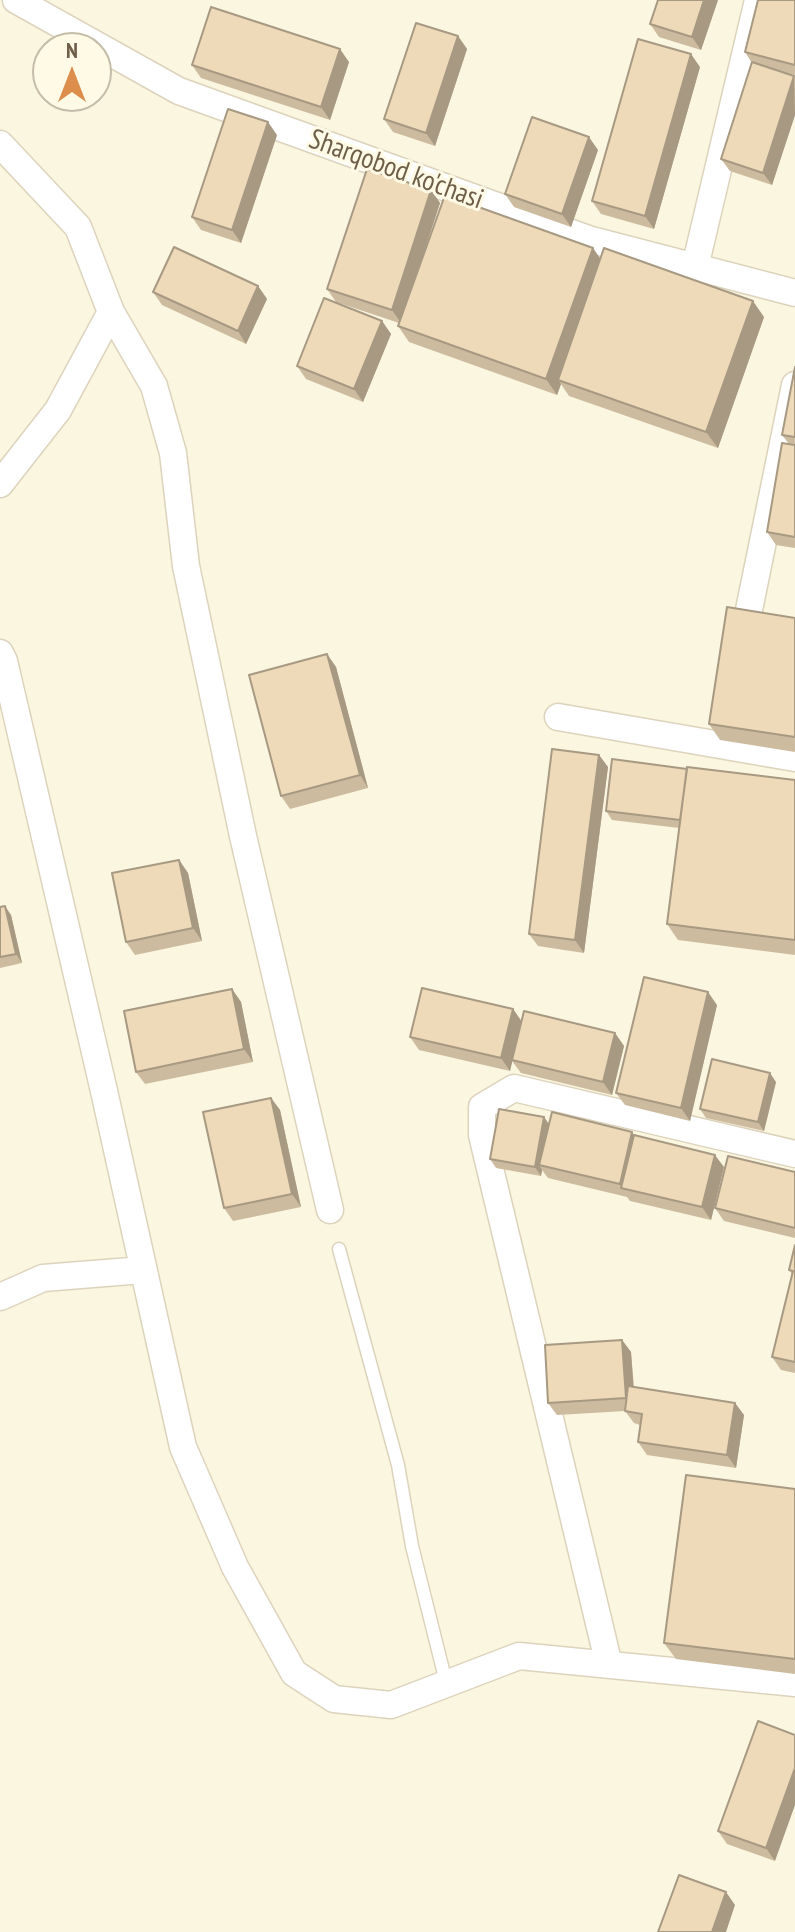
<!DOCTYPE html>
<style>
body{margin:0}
#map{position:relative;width:795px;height:1932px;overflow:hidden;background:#faf6e0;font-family:"PT Sans Narrow",sans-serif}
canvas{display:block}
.north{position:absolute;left:32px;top:32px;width:80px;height:80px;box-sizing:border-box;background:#fefae5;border:2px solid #c5bca7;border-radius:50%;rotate:0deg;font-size:22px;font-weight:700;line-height:32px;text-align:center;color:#6f5f49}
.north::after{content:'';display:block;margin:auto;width:28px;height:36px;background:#dd8d4c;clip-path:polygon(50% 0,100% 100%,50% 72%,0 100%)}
</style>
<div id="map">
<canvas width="795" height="1932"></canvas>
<div class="north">N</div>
</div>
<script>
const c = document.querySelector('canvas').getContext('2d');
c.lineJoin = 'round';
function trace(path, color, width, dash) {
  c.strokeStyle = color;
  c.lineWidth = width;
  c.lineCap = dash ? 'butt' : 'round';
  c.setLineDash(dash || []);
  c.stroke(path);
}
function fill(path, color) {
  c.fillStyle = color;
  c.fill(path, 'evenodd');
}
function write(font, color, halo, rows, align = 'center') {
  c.font = font + ' "PT Sans Narrow",sans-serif';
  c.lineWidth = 6;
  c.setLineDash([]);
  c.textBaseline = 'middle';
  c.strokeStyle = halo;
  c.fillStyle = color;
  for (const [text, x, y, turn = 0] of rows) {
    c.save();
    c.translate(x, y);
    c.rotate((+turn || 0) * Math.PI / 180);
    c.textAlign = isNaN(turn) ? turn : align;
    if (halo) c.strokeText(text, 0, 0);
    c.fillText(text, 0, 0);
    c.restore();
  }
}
const service = new Path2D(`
 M339 1249 398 1465 412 1546 446 1682`);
const minor = new Path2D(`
 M16 0 179 91 588 239 795 293
 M0 144 78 227 111 312 58 410 0 484
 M695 267 758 0
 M111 312 154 386 173 453 186 566 243 836 330 1210
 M742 644 795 385
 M0 653 4 661 104 1091 183 1447 235 1567 294 1673 334 1699 391 1705 519 1656 795 1683
 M558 717 795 758
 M0 1297 43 1278 143 1270
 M609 1665 482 1135V1107L514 1088 795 1154`);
trace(service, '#ddd3bd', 15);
trace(minor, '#ddd3bd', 29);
trace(service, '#fff', 12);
trace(minor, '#fff', 26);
fill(new Path2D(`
 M718 0 701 50 659 37 650 24Z
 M795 0V75L786 73 795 77V115L772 185 730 171 721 159 752 63 745 52Z
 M458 36 467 49 435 146 393 132 384 119Z
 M349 62 330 120 201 78 192 65Z
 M700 67 654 229 601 214 592 201Z
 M277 135 241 243 201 230 192 217Z
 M598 150 571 227 514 207 505 194Z
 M431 190 440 203 418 269 601 259 764 317 718 448 569 396 561 384 557 395 409 342 398 326 399 323 336 302 327 289Z
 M258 286 267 299 246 344 162 305 153 292Z
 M382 321 391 334 363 402 306 379 297 366Z
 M795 367V548L776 545 767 532 789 444 782 435Z
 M795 618V752L720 740 709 724Z
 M327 654 336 667 368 788 290 809 281 796Z
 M599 755 608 767 584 953 538 946 529 934Z
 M687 769 795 780V955L678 940 667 924 679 828 612 820 606 811Z
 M179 860 188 873 202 941 135 955 126 942Z
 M0 907 11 915 22 963 0 968Z
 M232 989 241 1002 253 1062 145 1084 136 1072Z
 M717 1005 690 1121 625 1105 616 1093Z
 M513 1009 522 1022 615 1033 624 1046 612 1095 521 1073 512 1061 510 1071 419 1050 410 1037Z
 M776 1082 764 1131 706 1118 700 1109Z
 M271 1098 280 1110 301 1207 233 1221 224 1208Z
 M544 1117 549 1124 635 1135 724 1167 711 1220 630 1201 627 1197 548 1178 542 1170 541 1176 496 1168 490 1159Z
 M795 1172V1238L724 1221 715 1208Z
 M795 1245V1373L781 1370 772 1357 792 1274 789 1270Z
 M622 1340 631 1352 634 1387 735 1403 744 1415 736 1468 647 1455 638 1442 640 1425 634 1423 625 1411 557 1415 548 1403Z
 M795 1489V1674L676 1659 664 1643Z
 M758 1721 775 1861 727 1844 718 1831Z`), '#cdbb9f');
fill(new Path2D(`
 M704 0H718L701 50 692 37Z
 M458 36 467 49 435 146 426 133Z
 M340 49 349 62 330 120 321 107Z
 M691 54 700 67 654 229 645 216Z
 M794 76 795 115 772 185 763 173Z
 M268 122 277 135 241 243 232 230Z
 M589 137 598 150 571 227 562 214Z
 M431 190 440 203 401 323 392 310Z
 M593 248 604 264 558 380 561 384 557 395 546 379Z
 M258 286 267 299 246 344 238 331Z
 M753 301 764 317 718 448 706 432Z
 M382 321 391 334 363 402 354 389Z
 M327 654 336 667 368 788 360 775Z
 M599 755 608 767 584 953 575 940Z
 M179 860 188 873 202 941 193 928Z
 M5 906 11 915 22 963 16 954Z
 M232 989 241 1002 253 1062 244 1049Z
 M708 992 717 1005 690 1121 681 1108Z
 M513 1009 522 1022 510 1071 501 1058Z
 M615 1033 624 1046 612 1095 603 1082Z
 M770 1073 776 1082 764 1131 758 1122Z
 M271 1098 280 1110 301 1207 292 1194Z
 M544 1117 550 1126 539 1165 542 1170 541 1176 535 1167Z
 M632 1132 641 1145 623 1188 620 1184Z
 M715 1155 724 1167 711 1220 702 1207Z
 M622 1340 631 1352 635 1410 626 1398Z
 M735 1403 744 1415 736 1468 727 1455Z
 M795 1768V1805L775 1861 766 1848Z
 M726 1892 735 1905 726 1932H712Z`), '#a79982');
const building = new Path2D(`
 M658 0H704L692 37 650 24Z
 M758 0H795V65L745 52Z
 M211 7 340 49 321 107 192 65Z
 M416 23 458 36 426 133 384 119Z
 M638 39 691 54 645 216 592 201Z
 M752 62 794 76 763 173 721 159Z
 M228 109 268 122 232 230 192 217Z
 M532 117 589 137 562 214 505 194Z
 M367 169 431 190 392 310 327 289Z
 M445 195 593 248 546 379 398 326Z
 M174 247 258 286 238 331 153 292Z
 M604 248 753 301 706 432 558 380Z
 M324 298 382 321 354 389 297 366Z
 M795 367V437L782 435Z
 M782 443 795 445V537L767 532Z
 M727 607 795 618V737L709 724Z
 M327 654 360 775 281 796 249 675Z
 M552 749 599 755 575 940 529 934Z
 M612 759 687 769 680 820 606 811Z
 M687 767 795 780V940L667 924Z
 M179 860 193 928 126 942 112 873Z
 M5 906 16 954 0 957V907Z
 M644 977 708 992 681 1108 616 1093Z
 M422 988 513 1009 501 1058 410 1037Z
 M232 989 244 1049 136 1072 124 1011Z
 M524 1011 615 1033 603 1082 512 1060Z
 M712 1059 770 1073 758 1122 700 1109Z
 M271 1098 292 1194 224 1208 203 1112Z
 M499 1109 544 1117 535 1167 490 1159Z
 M552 1112 632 1132 620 1184 539 1165Z
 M634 1135 715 1155 702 1207 621 1188Z
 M728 1156 795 1172V1228L715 1208Z
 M795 1245V1362L772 1357 793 1271 789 1270Z
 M622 1340 626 1398 548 1403 545 1345Z
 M628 1386 735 1403 727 1455 638 1442 642 1414 625 1411Z
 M686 1475 795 1489V1659L664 1643Z
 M758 1721 795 1735V1768L766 1848 718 1831Z
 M679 1875 726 1892 712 1932H658Z`);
fill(building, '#eedab9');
trace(building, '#a79982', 2);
write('28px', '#6f5f49', '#fefae5', [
 ["Sharqobod ko'chasi",396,170,20]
]);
</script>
